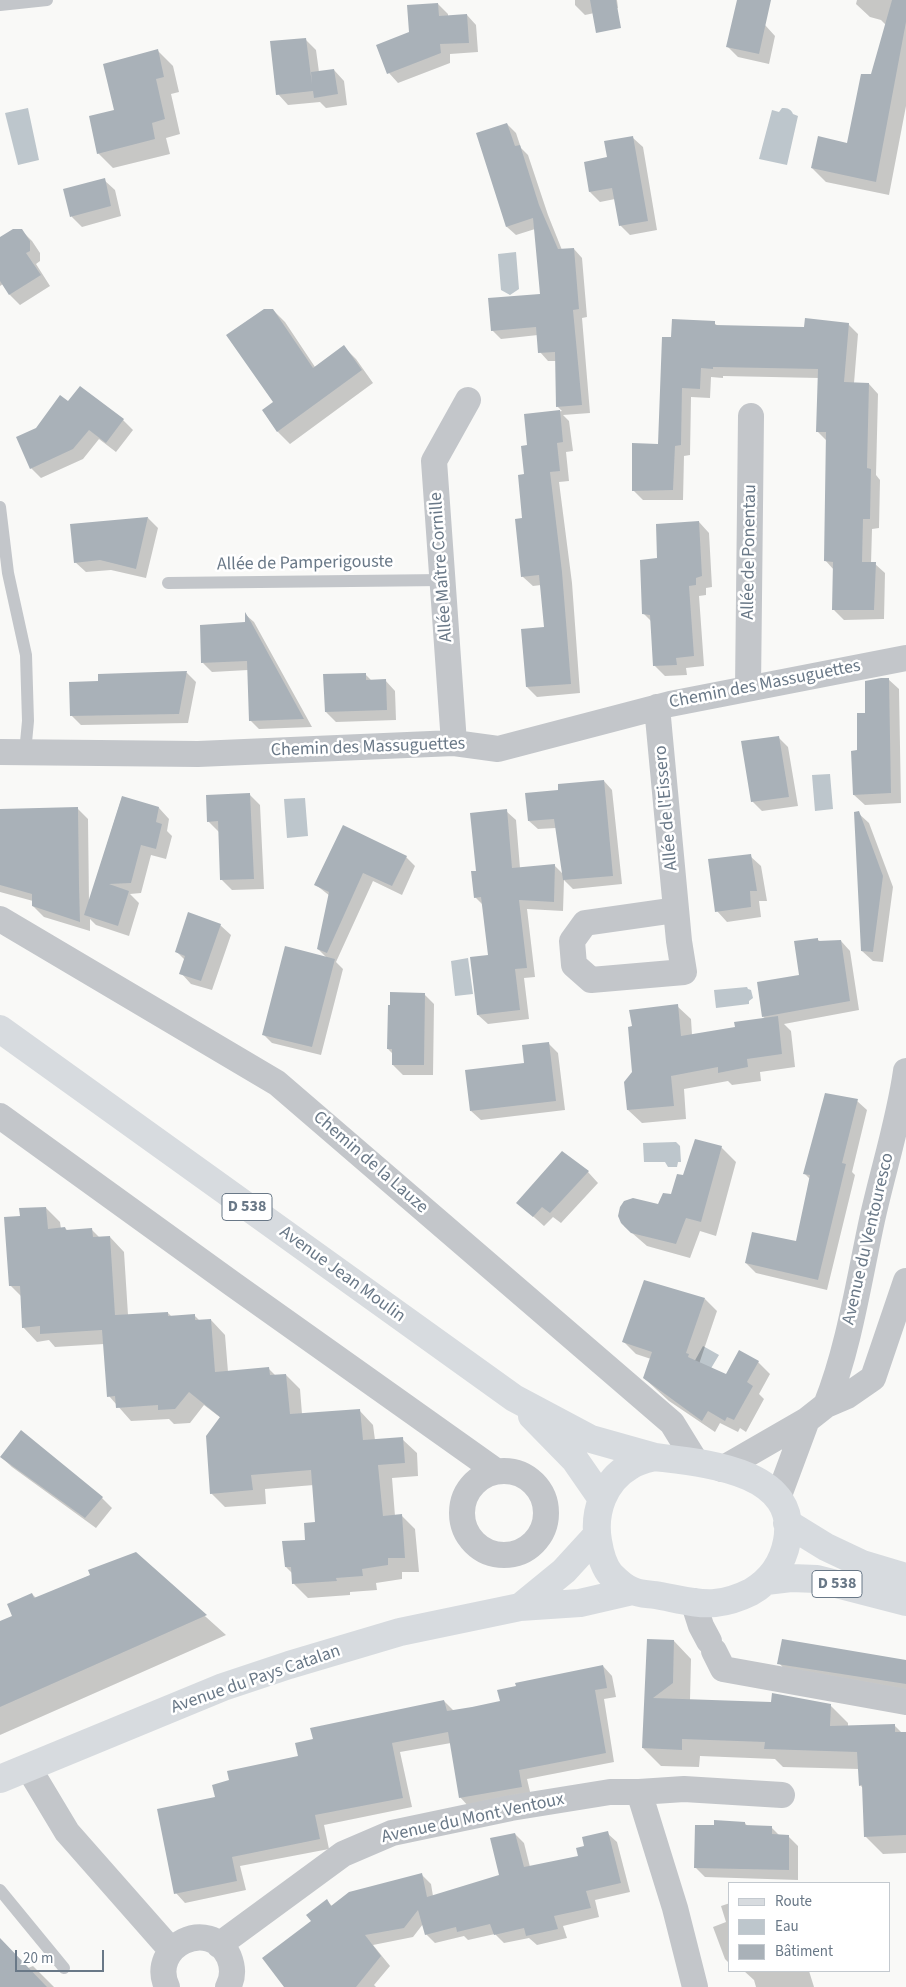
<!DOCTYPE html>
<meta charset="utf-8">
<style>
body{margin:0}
#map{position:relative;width:906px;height:1987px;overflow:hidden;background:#f9f9f7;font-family:"Source Sans 3",sans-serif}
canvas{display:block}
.legend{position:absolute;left:728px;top:1882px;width:162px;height:90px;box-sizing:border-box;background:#fff;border:1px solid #c3c9cf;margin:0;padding:6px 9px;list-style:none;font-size:15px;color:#697887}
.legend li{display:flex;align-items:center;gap:10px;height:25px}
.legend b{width:25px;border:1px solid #c3c9cf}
.scale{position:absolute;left:15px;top:1950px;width:89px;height:22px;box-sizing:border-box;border:2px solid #697887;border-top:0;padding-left:6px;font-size:15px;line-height:18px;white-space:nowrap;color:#697887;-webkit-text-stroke:4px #fff;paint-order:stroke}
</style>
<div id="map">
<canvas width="906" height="1987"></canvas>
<ul class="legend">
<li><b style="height:6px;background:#d7dbdf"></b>Route</li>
<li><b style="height:14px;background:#bdc6cc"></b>Eau</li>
<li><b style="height:14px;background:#a9b1b8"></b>Bâtiment</li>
</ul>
<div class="scale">20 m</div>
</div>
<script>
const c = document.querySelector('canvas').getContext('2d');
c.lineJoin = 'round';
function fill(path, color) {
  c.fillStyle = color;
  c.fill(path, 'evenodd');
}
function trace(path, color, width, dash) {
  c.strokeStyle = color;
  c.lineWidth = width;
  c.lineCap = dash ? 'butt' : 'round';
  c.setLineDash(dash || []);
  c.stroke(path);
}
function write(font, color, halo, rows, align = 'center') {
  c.font = font + ' "Source Sans 3",sans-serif';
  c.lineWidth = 5;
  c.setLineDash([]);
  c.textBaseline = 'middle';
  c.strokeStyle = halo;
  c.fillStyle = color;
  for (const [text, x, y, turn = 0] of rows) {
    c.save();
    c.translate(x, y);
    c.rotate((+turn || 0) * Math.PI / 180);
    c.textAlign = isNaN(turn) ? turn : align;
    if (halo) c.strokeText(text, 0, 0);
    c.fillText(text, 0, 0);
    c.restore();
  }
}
fill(new Path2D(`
 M28 108 39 160 18 165 5 113Z
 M782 108C788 108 791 109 793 114L798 116 787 165 759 159 772 110 779 112Z
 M516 252 519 289 510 295 501 290 498 254Z
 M830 774 833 809 815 811 812 775Z
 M305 798 308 836 287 838 284 799Z
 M468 958 473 994 455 996 451 961Z
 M747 987 748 989 751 990 753 998 749 1001V1004L716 1008 714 990Z
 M676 1142 680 1146 681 1162H678L677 1167H668L665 1162H644L643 1143Z
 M703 1346 719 1355 698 1390 683 1382Z`), '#bdc6cc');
fill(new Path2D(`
 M575 0H617L618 8 585 15 575 5Z
 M857 0H906V106L889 195 826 182 812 168 848 145 872 75 886 25 881 20 870 17 856 4Z
 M438 4 448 14V17L467 15 476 25 478 52 450 54V63L398 83 389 73 411 33Z
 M765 25 775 36 769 64 738 57 728 47Z
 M306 40 316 50 319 72 334 70 344 81 347 105 326 108 320 102 288 105 278 94Z
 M157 50 173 66 179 92 171 94 180 134 166 138 170 154 113 168 98 153 115 111Z
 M507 124 516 133 521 148 528 155 548 215 562 250 574 249 582 258 587 317 582 318 590 413 563 415 569 421 573 451 566 452 569 481 559 482 572 583 580 693 537 697 527 687 546 628 541 585 533 586 523 577V519L528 446 525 416 562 411 557 406V361H548L540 352 538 335 501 339 492 330 541 295 535 229 516 235 507 227Z
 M633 138 643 147 657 230 630 235 620 225 615 199 600 202 590 192 585 163 608 158Z
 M104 180 115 190 121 216 82 227 72 217 64 190Z
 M21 230 32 241 40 253V261L36 264 50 286 20 305 10 295 3 284 0 286V238Z
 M273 310 285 322 315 367 344 347 356 359 373 383 290 444 278 432 263 411 274 403Z
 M714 323 718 326 806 328 848 324 858 334 854 383 869 384 878 394 876 475 880 480 879 528 872 529 871 564H875L885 573 884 619 844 620 834 610V570L825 560 827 441 817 431 819 378 723 376V378L711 377 710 398 691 397 690 455 684 456 683 500H643L633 490 659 445 672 338Z
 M123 420 133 430 116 452 99 439 83 459 41 478 31 468 37 429Z
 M148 518 158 528 146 578 111 570 86 572 75 562Z
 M699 522 709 533 712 587 706 588V595L699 596 704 666 686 668 687 675 665 676 654 665 652 622 644 614 659 559Z
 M246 615 254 622 312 727 259 729 250 720 248 670 212 672 203 663 247 624Z
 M187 673 196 682 188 723 81 725 71 715 99 682V676Z
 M365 674 372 681 385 680 395 691 396 720 336 722 326 712Z
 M888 679 899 689 901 803 865 805 854 795 852 752H858L867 714Z
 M778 737 788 747 798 806 762 811 752 801Z
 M604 781 612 790 622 884 573 889 564 880 563 911 527 909 535 977 524 978 529 1019 488 1024 478 1015 489 956 483 905 475 897 477 872 506 811 516 820 520 868 554 865 563 874 556 828 538 829 529 821 560 791Z
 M250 795 260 805 264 889 232 890 221 879 219 832 208 821Z
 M122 797 159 808 169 819 167 831 172 836 166 859 151 855 141 893 130 894 139 903 129 936 96 925 90 919V931L44 917 33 906V901L0 892V811L78 809 88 819 89 902Z
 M858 813 869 823 893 887 883 962 873 961 862 951Z
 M750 856 761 866 767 901H759L761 917 727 922 717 911Z
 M406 857 415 866 402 895 373 881 336 962 343 969 321 1055 272 1043 263 1034 327 958 318 949 330 896 316 885Z
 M220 925 231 935 212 990 191 984 181 973 185 960 176 951Z
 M817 939 821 942 841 941 850 951 859 1010 784 1024 791 1031 795 1067 760 1072 761 1081 732 1085 728 1081 684 1089 686 1119 642 1123 628 1110 634 1072 677 1006 691 1019 692 1035 736 1028 766 1019 763 1017 800 977Z
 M424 994 434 1004 433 1075H403L393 1065V1054L388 1049Z
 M549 1044 558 1053 565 1110 481 1120 471 1111Z
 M857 1101 867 1110 852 1172 855 1175 827 1290 756 1273 746 1263 797 1243 811 1180 804 1173Z
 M721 1147 736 1162 716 1236 700 1231 690 1258 647 1246 624 1226 659 1206 672 1195 684 1177Z
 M562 1153 588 1172 598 1183 561 1223 553 1217 544 1226 518 1203Z
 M46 1208 60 1222 61 1229 65 1228 68 1231 92 1230 100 1238 110 1237 124 1252 128 1315 168 1313 172 1317 194 1315 200 1321 211 1320 225 1335 228 1372 269 1369 276 1376 286 1375 300 1389 302 1414 359 1410 373 1425 375 1440 402 1439 417 1453 418 1476 392 1478 395 1516 401 1515 415 1529 419 1572H402V1579L376 1583 377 1590 350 1592V1595L308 1598 294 1584 293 1574 286 1567 306 1541 316 1523 314 1485 265 1489 266 1504 225 1507 211 1493 221 1418 204 1405 190 1423 174 1424 169 1419 131 1421 109 1396 104 1344 55 1347 49 1340 37 1342 23 1327 21 1296 10 1285 22 1218Z
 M705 1299 717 1311 699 1364 726 1376 758 1362 770 1374 759 1394 764 1399 746 1432 740 1428 738 1432 720 1423 715 1432 669 1401 644 1378 651 1359 636 1354 624 1342Z
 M1 1457 102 1498 112 1508 96 1528 12 1467Z
 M136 1554 226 1635 0 1735V1623L13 1617 32 1594 36 1598 91 1575Z
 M648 1640 674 1641 691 1659 690 1700 830 1705 848 1723V1727L894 1725 902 1733H906V1853L883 1854 865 1836 863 1788 860 1785 859 1769 783 1767 775 1759 700 1756 699 1767 661 1766 643 1748Z
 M906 1661V1692L788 1673 779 1663Z
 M603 1666 612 1676 616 1697 604 1699 614 1762 527 1779 531 1796 469 1807 460 1797 451 1743 400 1752 412 1807 324 1825 329 1849 240 1866 246 1890 185 1903 176 1893 217 1798 300 1757 444 1701 454 1711 501 1702Z
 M745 1823 748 1827H771L780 1836H788L798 1846V1880L705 1877 695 1867Z
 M607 1833 617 1842 630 1892 595 1900 599 1917 563 1926 567 1938 537 1945 529 1938 504 1943 495 1934 468 1940 464 1936 435 1943 426 1934 423 1924 413 1937 373 1945 390 1966 374 1985 376 1987H286L313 1921 327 1901 333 1907 421 1874 431 1884 433 1896 501 1876 515 1834 524 1843 530 1867 579 1857 586 1847Z
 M730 1903V1964L725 1959 713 1927 726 1922 721 1906Z
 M0 1961 28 1968 33 1966 54 1987H0Z
 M744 1971H809L814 1987H756L754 1980Z`), '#0003');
fill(new Path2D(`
 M590 0H616L621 28 596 33Z
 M737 0H771L759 54 726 47Z
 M892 0H906V22L876 182 811 168 818 136 847 143 861 74H871Z
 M438 3 439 16 467 14 469 43 440 44 441 53 387 74 376 45 409 32 407 5Z
 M306 38 312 84 311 72 334 69 338 94 314 98 313 91 276 95 270 41Z
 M158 49 164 77 156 79 165 119 152 123 155 139 97 154 89 116 114 110 103 64Z
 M507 123 515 146 520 145 539 205 558 249 574 248 579 309 573 310 582 405 556 407 555 352 538 353 536 327 491 331 488 298 540 294 533 218 506 227 476 133Z
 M633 136 648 221 619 226 612 188 589 192 584 162 607 157 604 141Z
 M105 178 111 206 70 217 63 189Z
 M13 229H22L30 241V251L26 253 41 275 9 295 0 281V237Z
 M264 309H273L313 368 344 345 362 370 277 432 262 410 273 402 226 335Z
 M805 318 849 323 844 382 869 383 867 468 871 469 870 519H863L862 562H876L874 610H832L833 562 824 561 826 432H816L818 369 713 367V369L701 368 700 389 682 388 681 445 675 446 673 490 632 491V443L658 444 662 337H671L672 319 715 321V325L804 327Z
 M80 386 124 419 106 443 89 430 73 449 30 469 16 437 36 428 60 395 68 401Z
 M560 410 563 442 557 443 560 471 550 472 562 572 571 684 526 687 521 629 544 627 539 575 521 577 515 519 522 518 518 475 524 474 521 446 527 445 524 414Z
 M148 517 136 569 100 560 74 563 70 524Z
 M699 521 702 576 696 578V585L689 586 694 656 676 658 677 665 653 666 650 615 642 614 640 560 657 558 656 524Z
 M245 612 251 622 304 719 249 721 247 661 201 663 200 625 245 622Z
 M187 671 179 714 70 716 69 682 98 681V674Z
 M366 673V680L386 679 387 710 325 712 323 674Z
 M881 678H889L891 793 853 795 851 751 857 750V713H865V681Z
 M779 736 789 797 751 802 741 741Z
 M604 780 613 876 563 880 554 819 528 821 525 793 558 790V784Z
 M250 793 254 879 220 880 218 821 207 822 206 795Z
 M122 796 159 807 156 822 162 824 156 849 141 845 131 883 109 884 129 891 118 926 84 915Z
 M78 807 79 885 80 922 32 906V894L0 885V809Z
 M507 809 512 868 555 864 554 902 519 900 527 968 515 969 520 1010 477 1015 470 957 488 955 481 897 474 898 471 871H476L470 813Z
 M859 811 883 876 873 952 861 951 854 812Z
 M343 825 407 856 392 886 363 873 327 953 317 949 329 892 314 885Z
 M751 854 757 891H750L751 907 715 912 708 859Z
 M188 912 221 924 201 981 179 974 185 956 175 952Z
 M818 938V941L841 940 850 1001 762 1017 757 982 799 975 794 941Z
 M285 946 335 959 312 1047 262 1035Z
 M390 992 425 993 424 1065H392V1049H387L388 1005H390Z
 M678 1004 681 1036 735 1027 734 1022 778 1016 782 1054 747 1059 748 1067 718 1073V1067L671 1076 674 1106 627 1110 624 1082 632 1072 628 1027 632 1026 629 1010Z
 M549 1042 556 1101 470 1111 465 1070 524 1063 522 1045Z
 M825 1093 858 1099 842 1163 846 1164 818 1280 745 1263 752 1232 796 1241 810 1175 803 1174Z
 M695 1139 722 1146 701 1222 686 1218 676 1244 631 1233 621 1223 618 1216 620 1207 624 1201 633 1198 658 1204 663 1193 671 1194 677 1174 683 1175Z
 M562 1151 589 1171 550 1213 542 1207 533 1217 516 1203Z
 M46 1207 48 1229 65 1227 66 1230 92 1228 93 1237 110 1236 115 1315 168 1312V1316L195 1314V1320L211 1319 215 1372 269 1367 270 1375 286 1374 290 1414 360 1409 363 1440 403 1437 405 1463 378 1465 383 1516 402 1514 405 1558H388V1565L362 1569 363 1576 336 1578 337 1581 292 1584 291 1567H285L282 1541 305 1540 304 1523 315 1522 311 1470 251 1475 253 1490 210 1494 206 1436 220 1417 189 1392 175 1409 158 1410V1405L116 1408 115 1396 107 1397 102 1330 40 1334V1326L22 1328 20 1286H9L4 1217 20 1216 19 1208Z
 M644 1280 705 1298 686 1353 689 1354 688 1357 726 1374 739 1350 759 1361 747 1382 753 1386 734 1420 727 1417 725 1421 708 1411 702 1421 643 1378 652 1352 622 1342Z
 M21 1430 103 1497 85 1518 0 1457Z
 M136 1552 207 1615 0 1707V1621L12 1616 7 1604 32 1593 34 1598 90 1575 88 1570Z
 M647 1639 674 1640 673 1683 653 1698 771 1702 772 1693 831 1704 830 1726 895 1724V1732H906V1835L864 1837 862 1785 859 1786 857 1752 764 1749 765 1742 682 1739V1750L642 1748Z
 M782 1639 906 1660V1684L777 1664Z
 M603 1665 607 1688 595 1690 606 1753 519 1770 522 1787 459 1798 448 1732 392 1743 403 1798 315 1815 320 1839 232 1857 237 1881 174 1894 157 1809 215 1797 212 1785 229 1780 227 1771 298 1756 295 1743 313 1739 310 1728 444 1700 447 1711 472 1707 500 1701 497 1690 516 1686 515 1683Z
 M714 1820 745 1822V1825L772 1826V1834L789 1835V1870L694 1868 695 1825H714Z
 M608 1831 621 1883 586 1891 591 1908 554 1916 558 1929 526 1936 524 1928 494 1935 490 1924 457 1932 456 1927 425 1935 418 1910 404 1928 365 1935 381 1956 356 1987H284L262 1958 311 1921 306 1915 327 1899 331 1906 349 1892 422 1873 427 1897 499 1875 490 1838 515 1833 524 1867 578 1856 576 1848 584 1846 582 1837Z
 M0 1938 47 1987H0Z`), '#a9b1b8');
trace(new Path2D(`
 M0 5 47 0
 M0 507 8 573 26 655 28 721 25 753
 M168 583 443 580
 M0 1890 64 1968`), '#c3c6ca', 12);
trace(new Path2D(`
 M748 688 751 416
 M657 707 679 941 684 972 591 980 574 965 572 941 585 923 676 910
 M454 743 434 461 468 400
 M0 752 198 754 454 743 498 749 670 704 906 658
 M0 919 277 1083 672 1423 696 1462
 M0 1116 234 1285 496 1471
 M826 1405C849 1348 859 1280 872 1220 883 1170 899 1121 906 1071
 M722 1469 807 1420 826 1405 847 1396 873 1378 906 1281
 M462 1513a42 42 0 1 1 84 0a42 42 0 1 1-84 0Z
 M778 1498 807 1420
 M693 1601 701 1626 709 1641
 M714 1651 723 1669 906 1702
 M28 1767 67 1832 171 1950
 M639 1792 684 1789 782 1795
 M219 1945 343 1854 392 1833 511 1808 610 1792H639L675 1908 695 1987
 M167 1987C148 1946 210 1916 229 1957 233 1967 233 1978 228 1987`), '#c3c6ca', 26);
trace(new Path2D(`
 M0 1029 514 1398 591 1439 655 1457
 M532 1416 575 1460 602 1499
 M655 1457C703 1463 800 1470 787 1541 783 1563 770 1581 751 1592 741 1597 726 1602 715 1603 696 1605 674 1598 655 1595 648 1594 639 1594 633 1591 626 1589 616 1580 611 1575 603 1566 600 1553 598 1541 593 1512 604 1481 630 1466 637 1461 647 1459 655 1457Z
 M787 1523 826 1547 862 1564 906 1577
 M766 1581 791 1578 817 1579 906 1602
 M520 1607 564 1571 597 1535
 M0 1779 223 1687 289 1665 400 1632 520 1607 580 1603 632 1591`), '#d7dbdf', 28);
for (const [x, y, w] of [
 [247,1207,50],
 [837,1584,50]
]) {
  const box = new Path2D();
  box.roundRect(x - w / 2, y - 13.5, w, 27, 4);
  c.fillStyle = '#fff';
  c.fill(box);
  trace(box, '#697887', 1);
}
write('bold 16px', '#697887', null, [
 ["D 538",247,1207],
 ["D 538",837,1584]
]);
write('18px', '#697887', '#fff', [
 ["Allée de Ponentau",750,552,-89],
 ["Allée de Pamperigouste",305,564,-1],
 ["Allée Maître Cornille",442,567,-94],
 ["Chemin des Massuguettes",765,685,-11],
 ["Chemin des Massuguettes",368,748,-2],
 ["Allée de l'Eissero",667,808,-95],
 ["Chemin de la Lauze",370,1163,41],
 ["Avenue du Ventouresco",869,1239,-77],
 ["Avenue Jean Moulin",342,1275,36],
 ["Avenue du Pays Catalan",256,1680,-19],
 ["Avenue du Mont Ventoux",473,1819,-12]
]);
</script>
